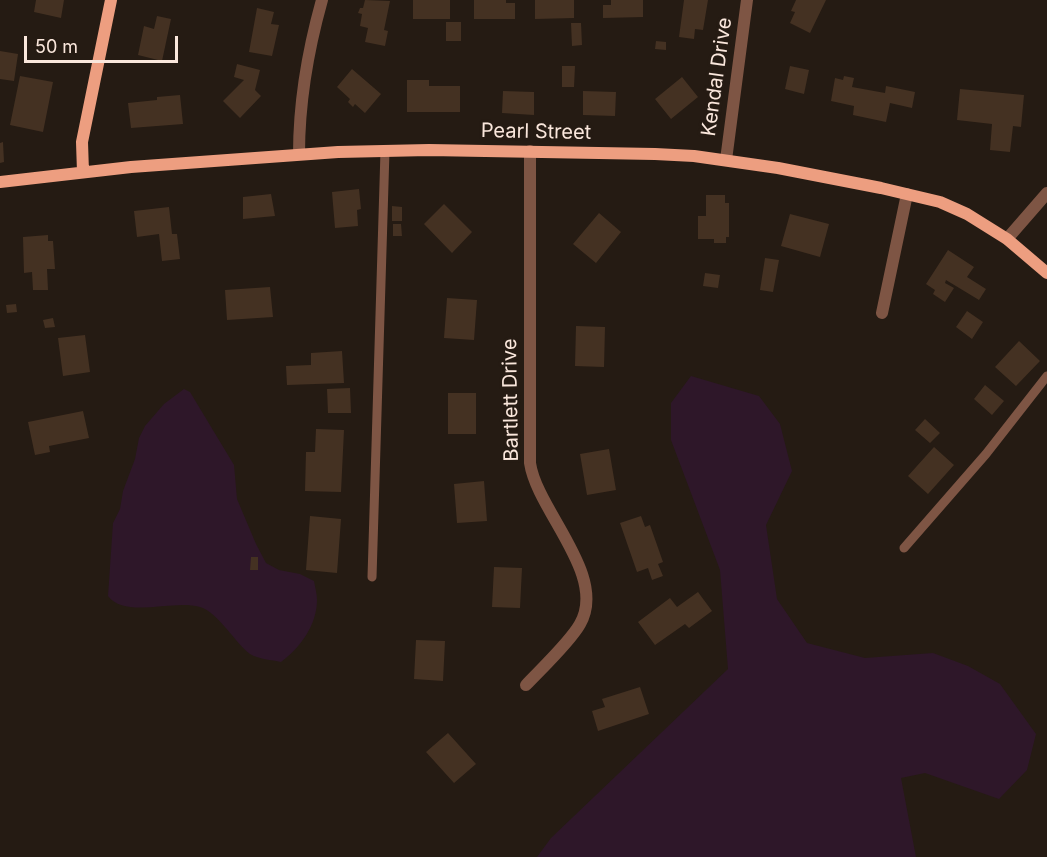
<!DOCTYPE html>
<style>
body{margin:0}
#map{position:relative;width:1047px;height:857px;overflow:hidden;background:#251b13;font-family:Inter,sans-serif}
canvas{display:block}
.scale{position:absolute;left:24px;top:36px;width:154px;height:27px;box-sizing:border-box;border:3px solid #fae7dc;border-top:0;padding-left:8px;font-size:18px;line-height:21px;white-space:nowrap;color:#fae7dc;-webkit-text-stroke:4px #251b13;paint-order:stroke}
</style>
<div id="map">
<canvas width="1047" height="857"></canvas>
<div class="scale">50 m</div>
</div>
<script>
const c = document.querySelector('canvas').getContext('2d');
c.lineJoin = 'round';
function fill(path, color) {
  c.fillStyle = color;
  c.fill(path, 'evenodd');
}
function trace(path, color, width, dash) {
  c.strokeStyle = color;
  c.lineWidth = width;
  c.lineCap = dash ? 'butt' : 'round';
  c.setLineDash(dash || []);
  c.stroke(path);
}
function write(font, color, halo, rows, align = 'center') {
  c.font = font + ' Inter,sans-serif';
  c.lineWidth = 6;
  c.setLineDash([]);
  c.textBaseline = 'middle';
  c.strokeStyle = halo;
  c.fillStyle = color;
  for (const [text, x, y, turn = 0] of rows) {
    c.save();
    c.translate(x, y);
    c.rotate((+turn || 0) * Math.PI / 180);
    c.textAlign = isNaN(turn) ? turn : align;
    if (halo) c.strokeText(text, 0, 0);
    c.fillText(text, 0, 0);
    c.restore();
  }
}
fill(new Path2D(`
 M691 376 759 396 780 424 792 471 766 525 777 599 807 643 865 658 933 653 968 666 1000 684 1036 734 1027 770 999 799 925 773 901 778 916 857H537L551 838 728 669 720 570 671 440V403Z
 M184 389 190 392 234 465 237 499 256 544 266 563 279 570 300 574 314 581C315 587 317 594 317 600 317 625 300 648 281 662 272 660 258 659 250 654 235 643 218 612 200 607 172 599 126 619 108 596L113 523 120 509 123 491 135 459 139 438 145 426 164 404Z`), '#2e1729');
fill(new Path2D(`
 M36 0H64L61 18 34 12Z
 M365 0 390 1 384 30 388 31 385 46 365 42 368 28 360 26 362 14 358 13 360 8H363Z
 M413 0H450V19H413Z
 M474 0H506V3H515V19H474Z
 M535 0H574V18L535 19Z
 M611 0H643V17L603 18V5H611Z
 M684 0H708L703 30 695 29 694 39 679 37Z
 M796 0H826L810 33 790 23 795 12 791 11Z
 M257 8 274 12 271 24 279 25 272 56 249 52Z
 M157 16 171 19 162 61 138 55 144 26 154 29Z
 M446 22H461V41H446Z
 M571 23H581L582 45 572 46Z
 M656 41 666 42V50L655 49Z
 M0 51 18 54 14 81 0 79Z
 M237 64 260 70 255 90 261 96 240 118 223 101 244 80 234 77Z
 M562 66H575L574 87H562Z
 M790 66 809 70 804 94 785 89Z
 M352 69 381 94 365 113 355 104 353 107 348 102 350 99 337 87Z
 M20 76 53 82 43 132 10 125Z
 M844 76 854 78 852 87 885 93 886 86 915 92 912 108 890 103 886 122 853 115 854 106 831 101 835 78 843 80Z
 M682 77 698 97 671 119 655 99Z
 M407 80H429V86H460V112H407Z
 M960 89 1024 95 1021 127 1013 126 1010 152 990 150 992 124 957 120Z
 M503 91 534 92V115L502 113Z
 M583 91 616 92 615 116 583 115Z
 M180 95 183 124 131 128 128 103 157 100V97Z
 M3 142 4 162 0 163V143Z
 M359 189 361 209 357 210 358 226 335 228 332 192Z
 M271 194 275 216 243 219V197Z
 M706 195H725V203H729V237H726V243H714V239H698V216H706Z
 M444 204 472 232 452 253 424 224Z
 M392 206 402 207V221H392Z
 M169 207 172 234H177L180 259 162 261 159 234 137 237 134 211Z
 M599 213 621 232 596 263 573 244Z
 M790 214 829 224 820 257 781 246Z
 M393 224H401L402 236H393Z
 M48 235V241H53L55 269H47L48 290H33L32 272 24 273 23 237Z
 M948 250 974 267 967 277 986 289 979 300 946 280 945 283 954 288 945 302 933 294 935 290 926 284Z
 M765 258 779 260 773 292 760 290Z
 M705 273 720 275 718 288 703 286Z
 M270 287 273 317 227 320 225 290Z
 M447 298 477 300 474 340 444 338Z
 M16 304 17 312 7 313 6 305Z
 M967 311 983 322 972 339 956 327Z
 M53 318 55 327 45 328 43 320Z
 M576 326 605 327 604 367 575 366Z
 M85 335 90 372 63 376 58 338Z
 M1019 341 1040 361 1016 386 995 367Z
 M342 351 344 383 287 385 286 366 311 365V353Z
 M985 385 1004 401 992 415 974 399Z
 M350 388 351 413H328L327 389Z
 M448 393H476V434H448Z
 M83 411 89 438 49 446 50 452 35 455 28 422Z
 M925 419 940 433 930 443 915 430Z
 M316 429 344 430 341 492 305 491 306 452H315Z
 M934 447 954 465 928 494 908 476Z
 M609 449 616 490 587 495 580 454Z
 M484 481 487 521 457 523 454 484Z
 M310 516 341 519 337 573 306 570Z
 M641 516 645 527 650 525 663 562 658 564 663 576 652 580 648 568 637 572 620 523Z
 M251 557H258V570H250Z
 M494 567 522 568 520 608 492 607Z
 M698 592 712 611 689 628 685 624 655 645 638 622 670 598 677 607Z
 M416 640 445 641 443 681 414 679Z
 M640 687 649 714 598 731 592 711 605 707 602 699Z
 M448 733 476 764 454 783 426 752Z`), '#443122');
trace(new Path2D(`
 M904 548 986 454 1047 376
 M372 577 385 151`), '#7e5544', 9);
trace(new Path2D(`
 M299 154C299 102 308 50 322 0
 M726 160 747 0
 M1007 239 1047 193
 M882 313 907 194
 M526 685C541 669 570 642 580 624 608 575 537 511 530 463V151`), '#7e5544', 12);
trace(new Path2D(`
 M83 172 82 142 111 0
 M0 182 131 167 338 152 429 150 655 154 694 156 778 168 881 188 940 202 967 214 1007 239 1047 273`), '#ed9e80', 12);
write('20px', '#fae7dc', '#251b13', [
 ["Kendal Drive",717,77,-82],
 ["Pearl Street",536,132,1],
 ["Bartlett Drive",511,400,-91]
]);
</script>
